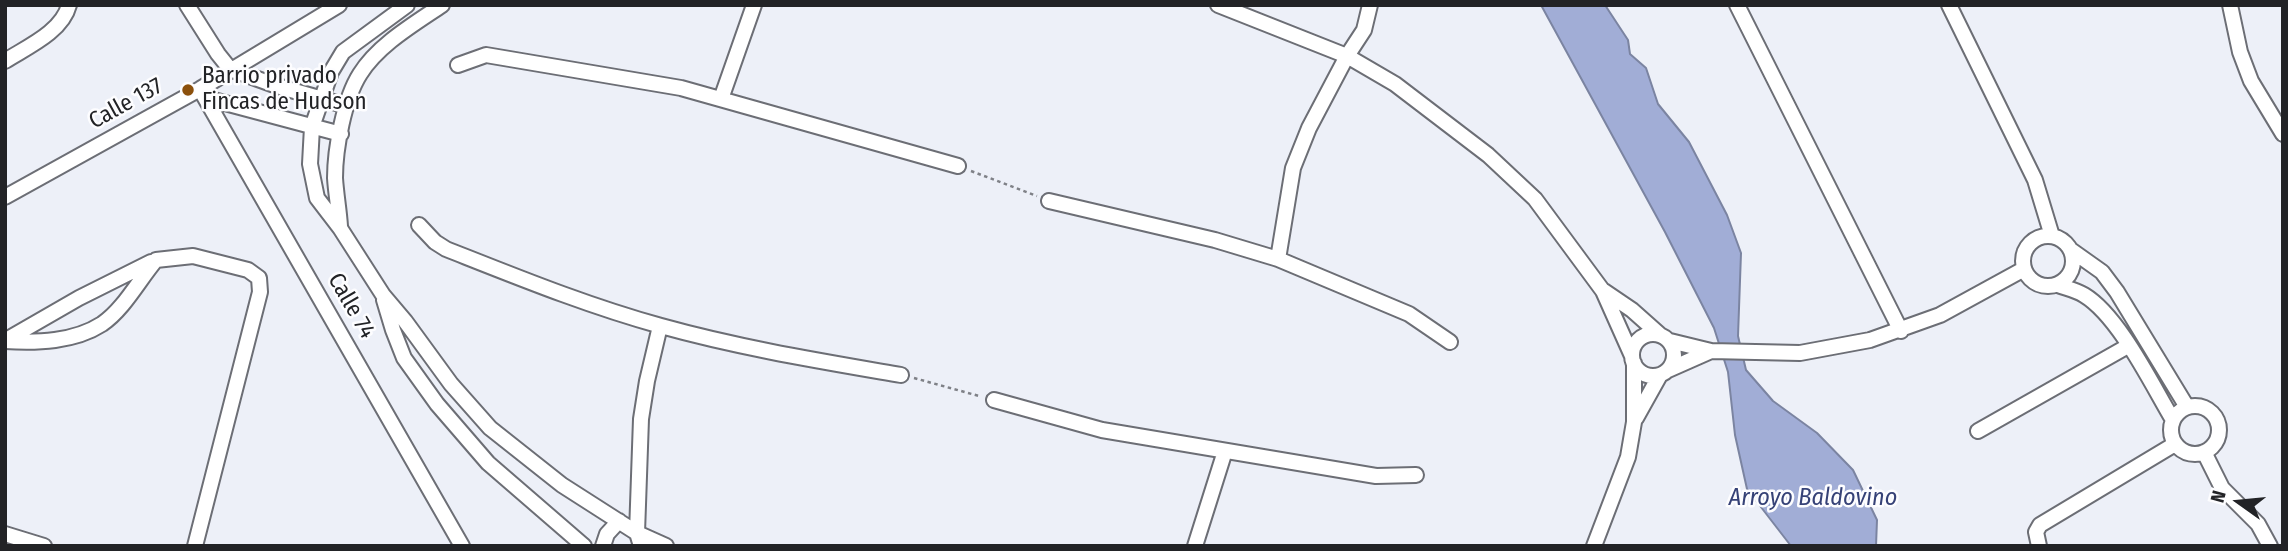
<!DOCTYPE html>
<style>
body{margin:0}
#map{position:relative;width:2288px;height:551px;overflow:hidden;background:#edf0f8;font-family:"Fira Sans Condensed",sans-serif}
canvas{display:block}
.frame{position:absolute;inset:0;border:7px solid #222326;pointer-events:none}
.north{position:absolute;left:2204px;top:467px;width:70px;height:70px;-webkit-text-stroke:5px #fdfdff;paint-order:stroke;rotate:285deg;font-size:19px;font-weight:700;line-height:28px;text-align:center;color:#222326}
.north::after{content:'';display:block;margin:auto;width:24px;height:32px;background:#222326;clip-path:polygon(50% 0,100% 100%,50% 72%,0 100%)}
</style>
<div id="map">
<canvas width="2288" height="551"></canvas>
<div class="frame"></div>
<div class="north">N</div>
</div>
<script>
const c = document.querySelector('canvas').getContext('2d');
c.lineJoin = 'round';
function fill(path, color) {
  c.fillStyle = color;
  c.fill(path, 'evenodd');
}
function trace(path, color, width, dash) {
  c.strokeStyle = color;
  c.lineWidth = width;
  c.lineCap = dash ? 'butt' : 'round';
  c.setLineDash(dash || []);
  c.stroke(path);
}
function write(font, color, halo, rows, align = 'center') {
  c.font = font + ' "Fira Sans Condensed",sans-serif';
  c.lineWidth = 5;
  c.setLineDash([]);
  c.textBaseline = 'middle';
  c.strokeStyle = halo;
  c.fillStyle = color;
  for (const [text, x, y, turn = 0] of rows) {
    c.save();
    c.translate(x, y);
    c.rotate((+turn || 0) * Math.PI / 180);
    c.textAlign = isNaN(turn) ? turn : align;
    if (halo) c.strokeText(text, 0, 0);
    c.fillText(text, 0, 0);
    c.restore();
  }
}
const water = new Path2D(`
 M1541 5H1605L1628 40 1630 54 1646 68 1658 104 1689 142 1727 215 1741 253 1738 336 1746 370 1773 401 1817 433 1853 470 1877 520 1876 546H1791L1747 489 1735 435 1728 372 1714 328 1665 232Z`);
fill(water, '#a1add6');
trace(water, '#7b84a1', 2);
const minor = new Path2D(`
 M187 5 218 54 230 69 277 86 347 106
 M407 5 343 52 331 72 312 127 310 164 317 198 340 228 383 295 405 321 451 384 490 428 562 485 637 533 666 546
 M1218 5 1347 56 1395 84 1488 155 1535 199 1603 291 1632 356
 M1737 5 1901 331
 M1949 5 2035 180 2052 236
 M2230 5 2240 52 2251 81 2283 134
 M5 61C27 47 62 32 69 5
 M458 65 486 55 681 88 958 166
 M200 89 462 546
 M206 98 341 134
 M721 99 754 5
 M5 197 200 89 339 5
 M1049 201 1215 240 1278 259 1409 314 1450 342
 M419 225 435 242 446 249C517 277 588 306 661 326 740 348 820 361 901 375
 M340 226C339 210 336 194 335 178 335 149 344 99 360 74 378 45 414 24 442 5
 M2023 261a25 25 0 1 1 50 0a25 25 0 1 1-50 0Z
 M2071 250 2102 272 2117 292 2187 407
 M1278 259 1293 168 1309 128 1347 56 1364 30 1370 5
 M2058 285C2066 288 2076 290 2084 295 2119 316 2152 385 2173 420
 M1604 291 1632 310 1659 334
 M384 300 393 330 404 358 437 404 488 463 584 546
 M1632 355a21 21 0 1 1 42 0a21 21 0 1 1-42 0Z
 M6 340 79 298 151 262
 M5 341C37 343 74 342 102 324 124 309 139 280 156 260L193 256 248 270 259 278 260 292 195 546
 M1670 341 1711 351 1800 353 1870 340 1940 315 2024 269
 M1668 370 1711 351
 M994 400 1102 430 1376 476 1416 475
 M2171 430a24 24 0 1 1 48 0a24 24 0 1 1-48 0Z
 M1636 418 1660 375
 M1978 431 2128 346
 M2204 452 2222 488 2258 524 2270 546
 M5 534 44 546
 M603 546 607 534 619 521
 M641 546 637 533 641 419 647 381 660 326
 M1195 546 1225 451
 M1594 546 1628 457 1634 422V363
 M2039 546 2036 532 2040 525 2175 444`);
trace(minor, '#6c6e75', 18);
trace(new Path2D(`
 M971 171 1037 196
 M914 378 979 396`), '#7f8187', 2.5, [3.5, 3.5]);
trace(minor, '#fff', 14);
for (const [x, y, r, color] of [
 [188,90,7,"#8b500c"]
]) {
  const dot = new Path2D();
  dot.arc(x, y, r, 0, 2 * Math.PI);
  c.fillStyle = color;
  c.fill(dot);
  trace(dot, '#fdfdff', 2.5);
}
write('23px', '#222326', '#fdfdff', [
 ["Barrio privado",202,77],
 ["Fincas de Hudson",202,103]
], 'left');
write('23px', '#222326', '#fdfdff', [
 ["Calle 137",126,104,-29],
 ["Calle 74",351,306,60]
]);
write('italic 24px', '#364277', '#fdfdff', [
 ["Arroyo Baldovino",1813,498]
]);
</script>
